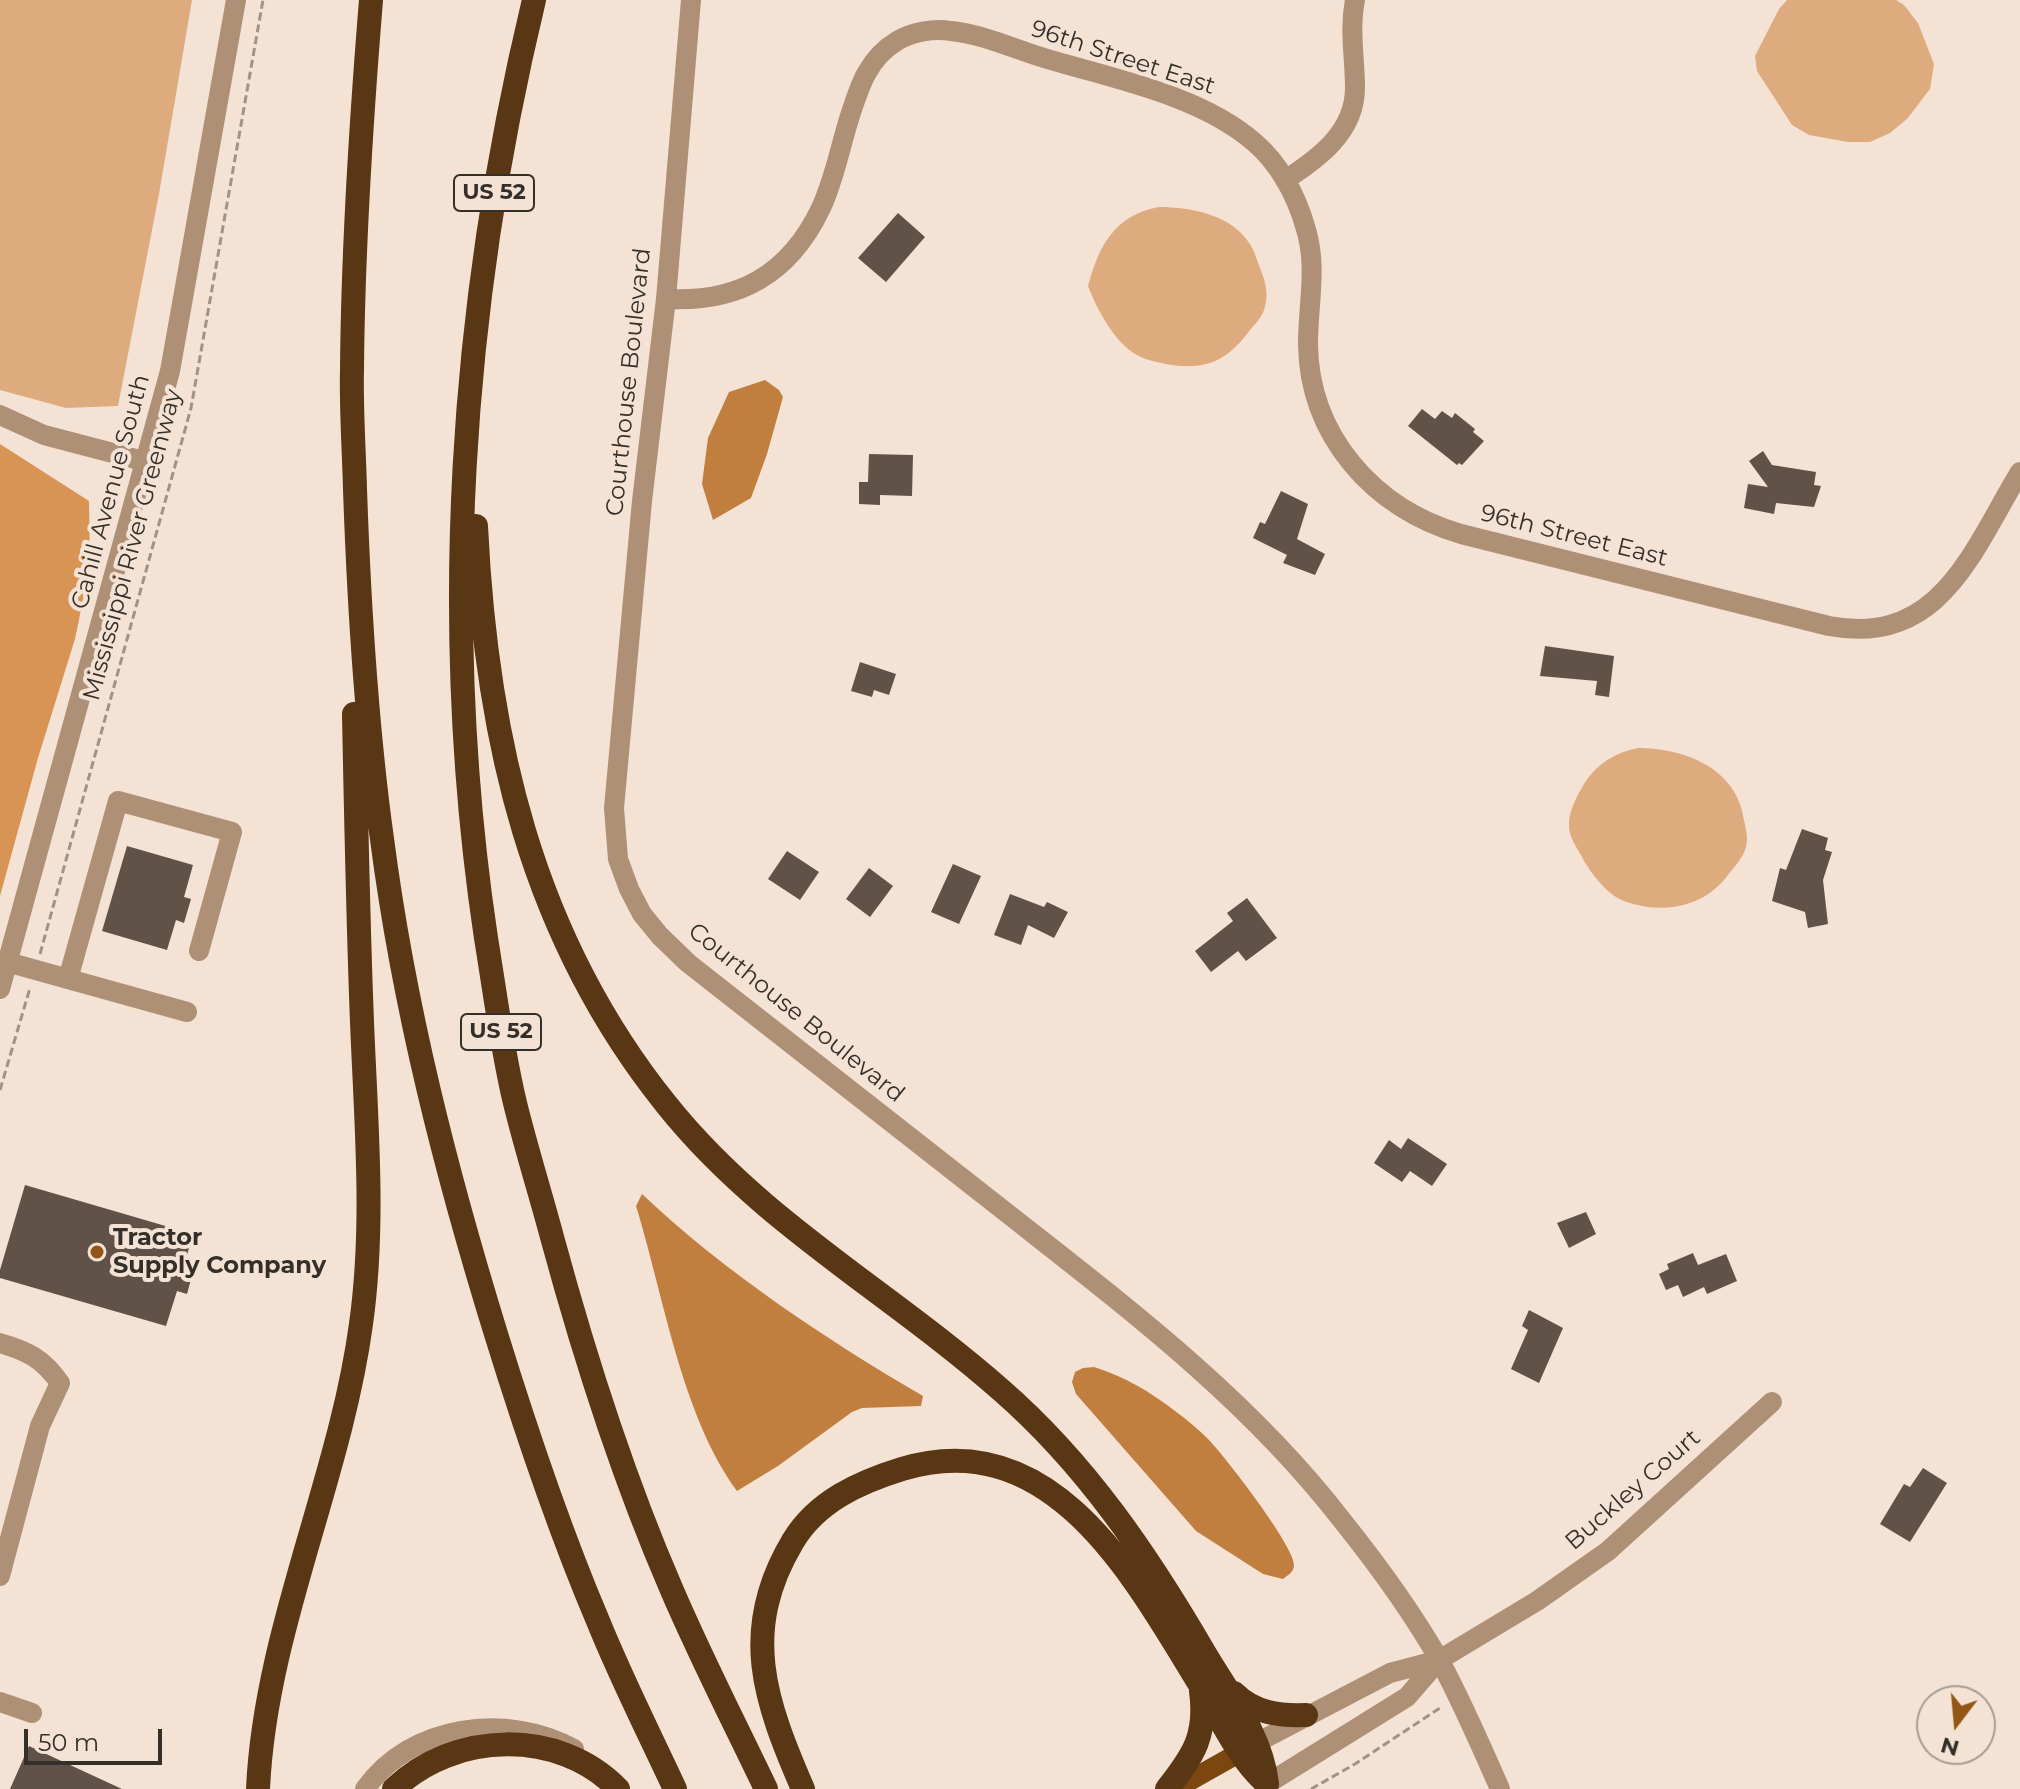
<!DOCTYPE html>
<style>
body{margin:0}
#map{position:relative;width:2020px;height:1789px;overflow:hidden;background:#f4e3d4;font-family:Montserrat,sans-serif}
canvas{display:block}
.north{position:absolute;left:1916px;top:1685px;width:80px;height:80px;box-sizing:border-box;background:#f4e3d4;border:2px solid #a89b90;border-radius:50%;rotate:196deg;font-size:22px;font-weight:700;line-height:32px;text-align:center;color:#352f29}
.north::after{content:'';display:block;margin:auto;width:28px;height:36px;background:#925616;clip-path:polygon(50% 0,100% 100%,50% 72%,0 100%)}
.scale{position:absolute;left:24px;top:1729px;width:138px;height:36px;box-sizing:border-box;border:4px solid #352f29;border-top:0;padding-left:10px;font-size:24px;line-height:28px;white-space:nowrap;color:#352f29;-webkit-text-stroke:6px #f4e3d4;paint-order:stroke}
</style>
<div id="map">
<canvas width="2020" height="1789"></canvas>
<div class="north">N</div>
<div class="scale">50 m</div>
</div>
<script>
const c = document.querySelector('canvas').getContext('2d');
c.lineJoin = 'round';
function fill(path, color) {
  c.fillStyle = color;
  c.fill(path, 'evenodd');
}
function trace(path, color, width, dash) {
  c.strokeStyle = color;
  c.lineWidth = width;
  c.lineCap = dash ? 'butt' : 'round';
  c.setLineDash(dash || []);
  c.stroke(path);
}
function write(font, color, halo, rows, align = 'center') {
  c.font = font + ' Montserrat,sans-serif';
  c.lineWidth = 8;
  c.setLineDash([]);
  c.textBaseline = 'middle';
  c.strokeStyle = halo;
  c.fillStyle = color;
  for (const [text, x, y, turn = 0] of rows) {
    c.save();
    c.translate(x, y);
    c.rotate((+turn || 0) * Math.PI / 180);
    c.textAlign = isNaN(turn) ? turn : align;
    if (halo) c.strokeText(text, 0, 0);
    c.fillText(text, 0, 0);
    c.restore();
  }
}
fill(new Path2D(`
 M0 0H192L159 194 118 406 66 408 0 390Z
 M1787 0H1896L1904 5 1918 23 1934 64 1930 89 1907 119 1890 133 1870 142H1848L1809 135 1792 125 1757 71 1755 56 1779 9Z
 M1159 207C1191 207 1234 215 1251 246 1255 252 1257 261 1260 268 1266 283 1269 295 1264 310 1262 317 1255 324 1250 330 1227 362 1204 371 1166 364 1151 361 1138 358 1127 348 1110 333 1096 307 1088 286 1099 245 1115 215 1159 207Z
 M1638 748C1684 748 1737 768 1744 820 1746 830 1749 840 1745 850 1742 859 1734 867 1728 875 1704 908 1661 915 1624 901 1606 894 1590 872 1582 857 1576 846 1568 836 1569 823 1569 811 1578 794 1584 784 1596 764 1616 752 1638 748Z`), '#deab7f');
fill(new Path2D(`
 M0 444 89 501 90 566 75 639 38 758 0 896Z`), '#d89455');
fill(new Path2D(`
 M765 380 779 390 783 397 767 454 751 498 713 520 702 484 708 438 729 392Z
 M642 1194C723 1271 827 1340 923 1396L921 1406 862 1408 852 1412 778 1466 737 1491C681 1414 664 1297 636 1206Z
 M1094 1367C1123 1376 1151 1392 1175 1411 1186 1419 1198 1429 1208 1439 1224 1455 1295 1547 1294 1565 1294 1572 1288 1575 1283 1579L1263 1574 1196 1531 1076 1394 1072 1382 1075 1372 1083 1368Z`), '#c07e3f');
fill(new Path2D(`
 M898 213 925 237 886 282 858 258Z
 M1422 409 1435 419 1442 411 1452 418 1455 413 1475 429 1473 432 1484 441 1462 465 1459 463 1457 465 1408 426Z
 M1763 451 1772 465 1816 472 1814 485 1821 486 1814 507 1776 503 1774 514 1744 508 1748 484 1768 487 1749 461Z
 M869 454 913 455 912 496 880 495V505L859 504V482H868Z
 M1281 491 1308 504 1297 539 1325 554 1315 575 1283 563 1287 555 1253 538 1260 522 1265 524Z
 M1545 646 1614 656 1609 697 1595 695 1597 681 1540 676Z
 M860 662 896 674 889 695 874 690 872 697 851 691Z
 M1802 829 1828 838 1825 850 1832 852 1823 880 1828 924 1808 928 1805 912 1772 901 1780 868 1786 870Z
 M127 846 193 865 184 897 191 899 184 923 176 920 167 950 102 931Z
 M787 851 819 872 800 900 768 879Z
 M953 864 981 876 959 924 931 912Z
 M869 868 893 886 870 917 846 899Z
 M1010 894 1044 907 1047 902 1068 912 1054 938 1028 925 1021 945 994 935Z
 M1247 898 1277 938 1246 961 1238 951 1211 972 1195 951 1233 921 1227 913Z
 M1408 1138 1447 1164 1432 1186 1410 1171 1402 1182 1374 1163 1389 1140 1401 1149Z
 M25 1185 193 1234 183 1269 193 1272 187 1294 177 1291 166 1326 0 1278V1270Z
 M1586 1212 1596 1234 1569 1248 1557 1223Z
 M1693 1253 1698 1265 1726 1254 1737 1281 1707 1294 1704 1287 1683 1297 1678 1285 1666 1290 1659 1274 1669 1269 1667 1264Z
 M1529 1310 1563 1328 1539 1383 1511 1369 1528 1330 1522 1326Z
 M1923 1468 1947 1483 1910 1542 1880 1524 1904 1484 1910 1487Z
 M29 1746 122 1789H10Z`), '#605246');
trace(new Path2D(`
 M40 954 191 408 263 0
 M0 1090 30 988
 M1311 1789 1355 1764 1443 1706`), '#9f9388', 3, [8, 4]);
trace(new Path2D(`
 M691 0 666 299 642 501 614 808 618 859 629 889 642 914 660 936 688 963C796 1048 904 1133 1012 1217 1129 1309 1249 1400 1341 1519 1377 1564 1413 1613 1441 1663 1463 1704 1481 1746 1500 1789
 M1285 180C1318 159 1355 132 1355 88 1355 58 1349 30 1355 0
 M666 299C738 303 789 275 821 208 834 180 840 148 849 119 859 88 867 59 897 41 912 32 933 28 951 31 981 34 1012 48 1041 57 1109 78 1199 94 1254 142 1279 163 1296 195 1305 226 1318 266 1308 303 1308 344 1309 436 1374 509 1461 534L1829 626C1940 647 1972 551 2020 472
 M0 415 44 435 147 462
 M7 962 187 1012
 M68 979 118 801 232 832 199 951
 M0 989 170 371 236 0
 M0 1343C28 1351 43 1359 60 1383L40 1426 0 1576
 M0 1702 32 1713
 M1256 1743 1390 1673 1439 1660 1537 1601 1608 1551 1772 1402
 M1267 1784 1407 1697 1439 1660
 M365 1789C411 1724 507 1712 574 1749`), '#ae9076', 20);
trace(new Path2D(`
 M1175 1789 1253 1745`), '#7b470e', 20);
trace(new Path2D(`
 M371 0C361 123 353 246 352 369 351 409 354 449 355 489 359 606 366 723 382 839 404 1008 446 1172 496 1334 526 1431 558 1527 598 1621 621 1678 649 1733 675 1789
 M534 0C460 307 439 625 486 938 495 993 502 1049 515 1103 526 1148 540 1192 552 1237 584 1355 622 1475 671 1588 700 1656 734 1722 766 1789
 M476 526C486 737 531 936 666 1104 759 1221 890 1292 1001 1390 1086 1464 1148 1556 1204 1652 1228 1693 1262 1735 1267 1784
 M1234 1693C1254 1713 1279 1716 1306 1715
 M258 1789C265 1631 340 1480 361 1324 375 1224 366 1123 362 1022 358 920 356 817 354 714
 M394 1789C454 1731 559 1728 618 1789
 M803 1789C765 1701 739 1631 793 1541 817 1501 860 1482 902 1469 1052 1423 1134 1577 1199 1683 1221 1718 1236 1756 1267 1784
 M1167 1789C1194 1755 1207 1735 1201 1691`), '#593614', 24);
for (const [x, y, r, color] of [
 [97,1252,8,"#925616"]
]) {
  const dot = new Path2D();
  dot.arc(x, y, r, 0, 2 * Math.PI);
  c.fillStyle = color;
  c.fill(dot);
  trace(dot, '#f4e3d4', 3);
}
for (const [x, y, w] of [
 [494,193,80],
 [501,1032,80]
]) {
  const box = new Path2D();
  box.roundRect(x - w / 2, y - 18, w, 36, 6);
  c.fillStyle = '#f4e3d4';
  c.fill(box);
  trace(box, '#352f29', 2);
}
write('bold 22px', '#352f29', null, [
 ["US 52",494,193],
 ["US 52",501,1032]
]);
write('24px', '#352f29', '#f4e3d4', [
 ["96th Street East",1123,58,18],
 ["Courthouse Boulevard",629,382,-84],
 ["Cahill Avenue South",111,492,-75],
 ["96th Street East",1574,536,14],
 ["Mississippi River Greenway",133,545,-75],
 ["Courthouse Boulevard",796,1013,39],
 ["Buckley Court",1633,1490,-41]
]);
write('bold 24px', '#352f29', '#f4e3d4', [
 ["Tractor",113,1238],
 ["Supply Company",113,1266]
], 'left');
</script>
